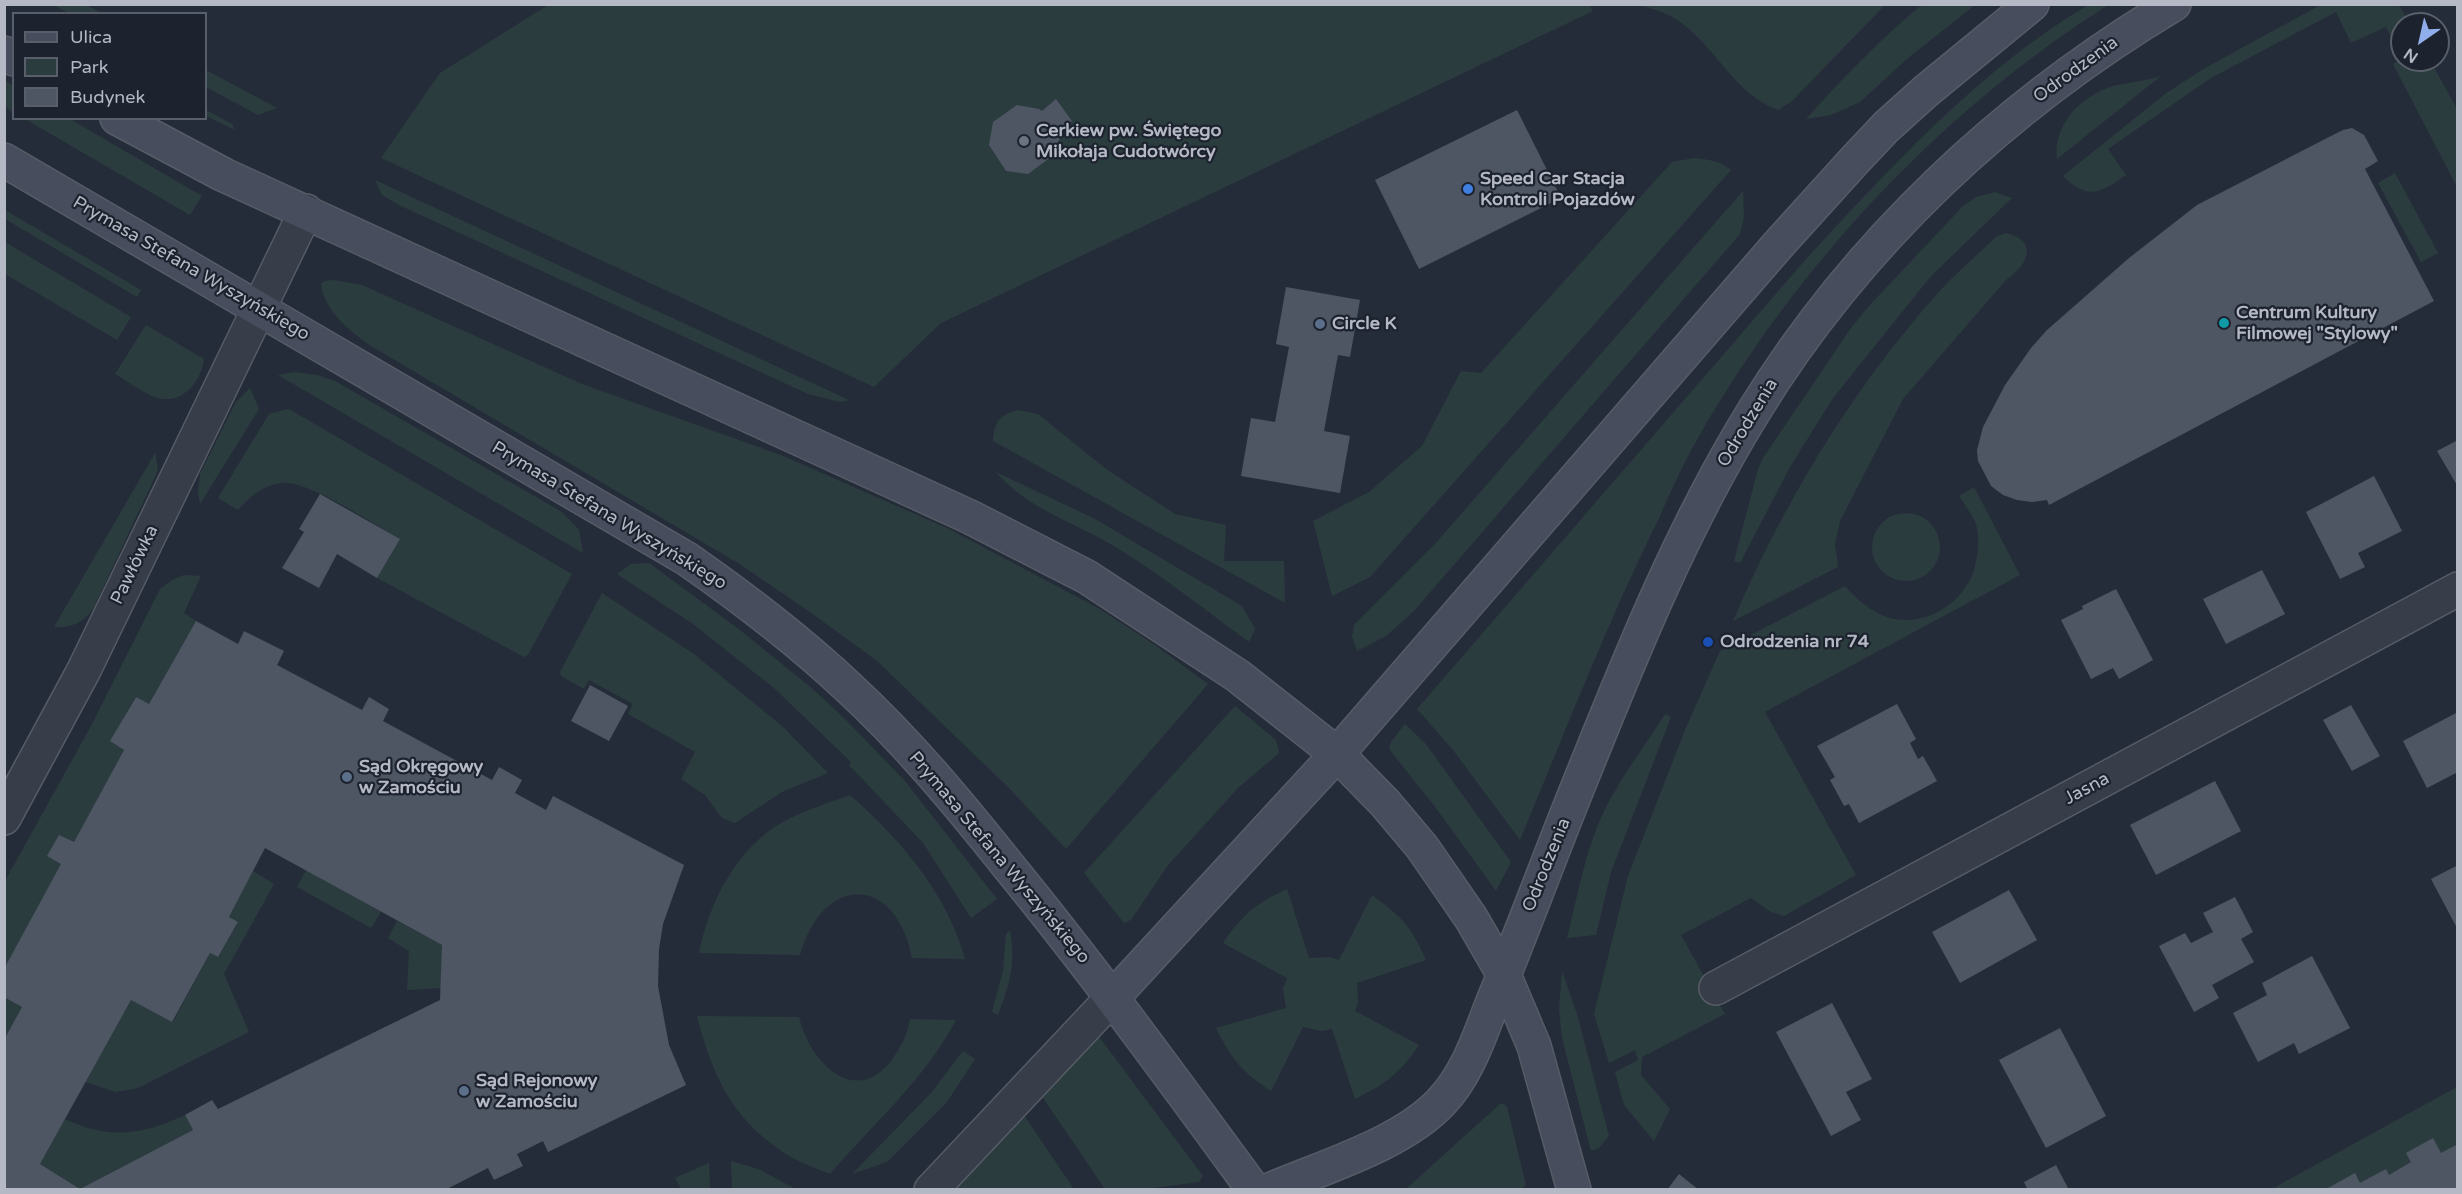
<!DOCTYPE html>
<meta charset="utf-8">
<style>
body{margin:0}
#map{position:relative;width:2462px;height:1194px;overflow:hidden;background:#252c39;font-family:"Varela Round",sans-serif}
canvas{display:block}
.frame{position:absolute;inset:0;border:6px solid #b4b9c5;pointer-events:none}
.legend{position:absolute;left:12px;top:12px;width:195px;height:108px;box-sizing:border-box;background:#1d232e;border:2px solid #595f6a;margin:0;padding:8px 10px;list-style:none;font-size:18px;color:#b4b9c5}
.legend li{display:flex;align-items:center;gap:12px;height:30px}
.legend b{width:30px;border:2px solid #595f6a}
.north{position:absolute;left:2390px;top:12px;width:60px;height:60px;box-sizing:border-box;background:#1d232e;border:2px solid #595f6a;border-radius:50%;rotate:214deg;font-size:16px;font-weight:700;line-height:24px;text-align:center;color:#b4b9c5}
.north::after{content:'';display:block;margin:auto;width:21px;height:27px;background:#91aeec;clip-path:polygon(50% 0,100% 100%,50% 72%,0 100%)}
</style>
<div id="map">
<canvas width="2462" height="1194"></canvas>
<div class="frame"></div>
<ul class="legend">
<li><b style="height:8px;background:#474d5c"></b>Ulica</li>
<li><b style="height:16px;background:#2b3c3e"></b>Park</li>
<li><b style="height:16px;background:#4e5664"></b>Budynek</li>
</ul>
<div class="north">N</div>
</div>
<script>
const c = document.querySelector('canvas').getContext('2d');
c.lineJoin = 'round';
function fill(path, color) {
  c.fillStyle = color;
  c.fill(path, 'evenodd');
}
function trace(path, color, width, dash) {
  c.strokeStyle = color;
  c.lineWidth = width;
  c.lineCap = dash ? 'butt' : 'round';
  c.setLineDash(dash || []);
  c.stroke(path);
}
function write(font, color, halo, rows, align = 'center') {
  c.font = font + ' "Varela Round",sans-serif';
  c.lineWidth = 4.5;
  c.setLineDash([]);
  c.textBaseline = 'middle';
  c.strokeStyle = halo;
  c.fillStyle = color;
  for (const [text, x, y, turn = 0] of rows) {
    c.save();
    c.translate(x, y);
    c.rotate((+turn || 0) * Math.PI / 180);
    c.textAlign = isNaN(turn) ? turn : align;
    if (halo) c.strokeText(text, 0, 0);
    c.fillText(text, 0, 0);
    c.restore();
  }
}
fill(new Path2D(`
 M1589 4 1593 11 941 323 874 387 381 158 440 73 548 5Z
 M1923 4 1975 5 1908 58 1860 102 1831 115 1806 119C1842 79 1880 39 1923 4Z
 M2322 4 2399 5 2410 24H2402V58L2386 27 2351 43 2336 12 2211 78 2108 149 2126 175C2101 193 2088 201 2063 176L2165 94 2205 68Z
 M53 5H86L102 13H69Z
 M1640 5H1885L1792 101 1778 110C1738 95 1720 56 1689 29 1678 19 1667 13 1652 9 1648 7 1644 7 1640 5Z
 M2088 5H2108C1940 112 1797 265 1698 438 1683 464 1671 491 1659 518 1607 623 1565 732 1520 840L1453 750 1417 709 1806 259C1892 166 1979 70 2088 5Z
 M2402 59 2430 60 2457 109V187L2393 64Z
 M206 70 277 108 258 115 206 87Z
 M2161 76 2057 159C2053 127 2078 99 2107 88 2124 82 2144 82 2161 76Z
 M5 80 13 86V112L5 107Z
 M206 110 232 124 235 130 206 116Z
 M25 119H70L202 196 190 215Z
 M1694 158C1708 160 1720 160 1731 170L1370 577 1332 596 1313 521 1369 492 1422 446 1461 371 1481 373 1672 162Z
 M2395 173 2438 253 2421 262 2378 183Z
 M375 180 849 400 840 402 808 394 399 205 382 195Z
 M1743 191 1744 217 1740 234 1414 611 1386 636 1357 651 1352 636 1354 625 1434 545Z
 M1995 192 2012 198 1931 276 1833 398 1790 467 1740 563 1734 561 1758 469 1763 458 1851 328 1868 307 1963 206 1976 197Z
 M5 210 141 290 137 297 5 219Z
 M2006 233C2039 241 2028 265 2006 280L1903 399 1840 521 1835 544 1838 567 1733 621C1784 502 1851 391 1937 294 1955 274 1976 256 1996 237Z
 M5 242 131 317 117 340 5 274Z
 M334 280 362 285 582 384 781 455 949 529 1098 608 1155 645 1208 684 1066 849 1009 788 877 661 810 612 738 563 371 346C350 331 324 311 321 284L324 281Z
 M146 325 204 359C201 384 179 408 152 396 139 390 127 381 115 374Z
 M294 372 317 375 335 381 562 512 579 530 583 553 278 375Z
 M250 388 259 409 200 504 198 492 200 474 236 402Z
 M289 409 572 574 528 655 524 657 377 578 400 539C373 524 308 479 280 483 261 486 250 497 238 510L218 498 269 414Z
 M1018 410 1038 414 1106 469 1175 514 1226 525 1224 561H1284L1285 603 993 441C994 422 1000 414 1018 410Z
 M155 453 158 468 155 477 93 609C83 623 71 628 54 627Z
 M996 472 1095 519 1242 606 1255 629 1249 642C1205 610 1163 576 1117 548 1077 523 1027 509 996 472Z
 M1974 487 2020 575 1765 712 1856 875 1784 916 1771 912 1751 898 1681 935 1725 1014 1642 1057 1641 1075 1670 1109 1654 1141 1624 1105 1615 1072 1638 1060 1635 1050 1609 1063 1594 1014 1628 876 1685 730 1720 651 1845 586C1857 600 1871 612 1890 618 1929 628 1970 599 1976 561 1979 549 1979 536 1976 524 1972 514 1965 505 1959 496Z
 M1872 547a34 34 0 1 1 68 0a34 34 0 1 1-68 0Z
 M649 563 740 630 814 690 846 720 905 781 997 899 971 918 923 843 849 765 851 762 775 689 693 624 617 574 631 564Z
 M184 575 201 576 184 613 196 621 149 704 135 697 111 741 124 750 5 969V881L91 726 160 589 172 580Z
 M602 593 694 654 782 726 828 773 782 792 735 823 722 818 705 795 681 779 695 752 628 714 633 704 589 680 584 689 561 676 560 672Z
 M1235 706 1276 740 1279 753 1238 788 1168 865 1131 920 1124 923 1084 873Z
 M1665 714 1671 717 1611 872 1596 935 1567 938C1578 894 1586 846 1607 805 1624 773 1646 744 1665 714Z
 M1405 724 1425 743 1511 862 1496 891 1436 808 1392 753 1389 748 1391 742Z
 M850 795C900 839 947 893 965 959L912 958C896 874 823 873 800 955L699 953C709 903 737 846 785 821 805 810 828 803 850 795Z
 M306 870 381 912 371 928 297 887Z
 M253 871 274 884 224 974 249 1032 138 1088 116 1092 85 1082 131 1000 173 1022 210 953 218 957 238 923 229 917Z
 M1287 889 1309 958 1330 957 1339 960 1372 895C1402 917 1411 926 1426 960L1357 983 1358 1002 1355 1011 1419 1045C1399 1074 1387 1083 1355 1099L1332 1029 1322 1031 1303 1027 1271 1091C1241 1071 1232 1060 1216 1028L1286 1008 1283 988 1287 978 1223 943C1243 914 1255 904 1287 889Z
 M397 921 442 945 441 988 407 990 409 951 388 938Z
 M1010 930C1016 965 1010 982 998 1015L992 1012 1003 971 1006 934Z
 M1562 971 1577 1014 1609 1136 1599 1148 1591 1151 1562 1038 1559 1010Z
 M5 997 22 1007 5 1040Z
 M697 1016 799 1017C813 1072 866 1113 901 1045 906 1038 908 1028 910 1019L956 1020C925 1079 873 1124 830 1174 813 1167 795 1161 780 1150 731 1117 711 1072 697 1016Z
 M1095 1038H1100L1203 1176 1199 1182 1144 1189H1105L1041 1095Z
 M963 1051 975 1059 947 1102 887 1162 852 1174 931 1093Z
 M2457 1087V1189L2271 1190 2286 1181Z
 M1500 1104H1504L1507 1107 1526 1185 1519 1190 1406 1189Z
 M1023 1114 1074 1189 953 1190Z
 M185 1115 193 1130 80 1189 40 1164 65 1119C110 1140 141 1135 185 1115Z
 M731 1161 758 1169 796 1189H732Z
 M709 1163 710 1189H681L675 1178Z`), '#2b3c3e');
fill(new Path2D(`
 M1056 99 1072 121 1057 133 1060 137 1055 154 1028 174 1006 171 989 145 993 122 1017 105 1039 109 1042 111Z
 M1517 110 1561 198 1419 269 1375 180Z
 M2352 128 2364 135 2378 161 2365 169 2434 301 2049 505 2047 500 2032 502 2017 500 2003 495 1991 486 1978 461 1977 450 1983 427 2005 385 2031 348 2047 330 2129 258 2197 205 2329 137 2343 130Z
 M1286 287 1360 300 1350 357 1338 355 1324 431 1350 436 1340 493 1241 476 1251 418 1275 422 1289 347 1276 344Z
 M2458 440V487L2437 451Z
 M2374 476 2402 531 2358 553 2365 567 2340 579 2306 512Z
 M320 494 400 539 377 578 337 554 319 588 282 568 304 532 299 529Z
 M2262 570 2285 614 2226 644 2203 599Z
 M2116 589 2153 660 2119 679 2113 668 2091 679 2061 620 2083 609 2082 606Z
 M196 621 238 644 244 631 284 651 277 665 362 710 369 697 389 709 383 721 492 780 499 767 522 780 515 793 546 810 553 796 684 865 663 924 659 949 658 986 669 1045 686 1085 548 1152 543 1141 517 1154 523 1166 494 1180 488 1168 445 1190H4V1040L22 1007 4 997V969L61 864 47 856 59 835 74 842 124 750 110 741 136 697 149 704ZM265 848 442 945 440 1000 218 1109 212 1100 185 1115 193 1130 80 1189 40 1164 131 1000 172 1022 210 953 218 957 238 922 229 917Z
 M590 685 628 706 609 741 571 721Z
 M1897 704 1916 739 1910 743 1918 759 1923 756 1937 781 1859 823 1849 804 1844 806 1830 780 1835 777 1817 746Z
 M2351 705 2380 756 2352 771 2323 720Z
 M2458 712V772L2427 788 2403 741Z
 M2215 781 2241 831 2156 875 2130 825Z
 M2458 865V930L2431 879Z
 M2009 890 2037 940 1960 983 1932 932Z
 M2235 897 2253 932 2241 939 2254 962 2212 985 2219 998 2194 1012 2159 946 2185 933 2191 943 2213 932 2203 913Z
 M2312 956 2350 1028 2299 1054 2294 1043 2258 1062 2233 1013 2267 995 2262 983Z
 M1832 1003 1872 1079 1846 1092 1861 1120 1831 1136 1776 1032Z
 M2060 1028 2106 1116 2046 1148 1999 1060Z
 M2433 1138 2441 1153 2458 1144V1190H2329L2328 1188 2355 1173 2360 1183 2386 1169 2389 1175 2411 1162 2406 1153Z
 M2056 1165 2069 1190H2028L2024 1182Z
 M1679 1174 1699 1190H1667Z`), '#4e5664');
const minor = new Path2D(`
 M4 818 84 670 306 211
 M1716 988 2458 589`);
const tertiary = new Path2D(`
 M931 1190 1113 997`);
const secondary = new Path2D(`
 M4 53 14 59
 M117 118 224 175 970 517 1087 577 1238 676 1337 754 1385 803 1422 847 1449 886 1471 918 1504 975 1534 1046 1574 1190
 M4 160 687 559C743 598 797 639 847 686 907 741 959 804 1010 868 1095 972 1174 1081 1254 1190
 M1113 997 1337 754 1778 245 1854 161 1886 127 1926 91 2032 4
 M1270 1190C1323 1167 1402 1144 1441 1102 1468 1074 1480 1034 1494 999 1521 935 1545 869 1571 804 1625 670 1678 534 1754 411 1857 243 2005 105 2174 4`);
trace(minor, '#565c67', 36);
trace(tertiary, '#565c67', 36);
trace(secondary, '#565c67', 36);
trace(minor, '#383e49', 33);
trace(tertiary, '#383e49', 33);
trace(secondary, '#474d5c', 33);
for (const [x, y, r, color] of [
 [1024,141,6,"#6b7280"],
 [1468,189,6,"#3f7fe0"],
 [2224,323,6,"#0f9aa8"],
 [1320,324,6,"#5c6f8a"],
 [1708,642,6,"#1a4fb4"],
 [347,777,6,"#5c6f8a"],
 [464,1091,6,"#5c6f8a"]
]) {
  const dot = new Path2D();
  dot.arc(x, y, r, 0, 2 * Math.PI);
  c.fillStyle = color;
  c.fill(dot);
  trace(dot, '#1d232e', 2);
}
write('18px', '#b4b9c5', '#1d232e', [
 ["Odrodzenia",2076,70,-36],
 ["Prymasa Stefana Wyszyńskiego",191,269,30],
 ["Odrodzenia",1748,423,-59],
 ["Prymasa Stefana Wyszyńskiego",609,516,31],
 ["Pawłówka",135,565,-64],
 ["Jasna",2087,789,-28],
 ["Prymasa Stefana Wyszyńskiego",999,858,50],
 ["Odrodzenia",1547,865,-68]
]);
write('bold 18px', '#b4b9c5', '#1d232e', [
 ["Cerkiew pw. Świętego",1036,131],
 ["Mikołaja Cudotwórcy",1036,152],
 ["Speed Car Stacja",1480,179],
 ["Kontroli Pojazdów",1480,200],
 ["Centrum Kultury",2236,313],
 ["Filmowej \"Stylowy\"",2236,334],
 ["Circle K",1332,324],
 ["Odrodzenia nr 74",1720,642],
 ["Sąd Okręgowy",359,767],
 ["w Zamościu",359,788],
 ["Sąd Rejonowy",476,1081],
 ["w Zamościu",476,1102]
], 'left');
</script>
